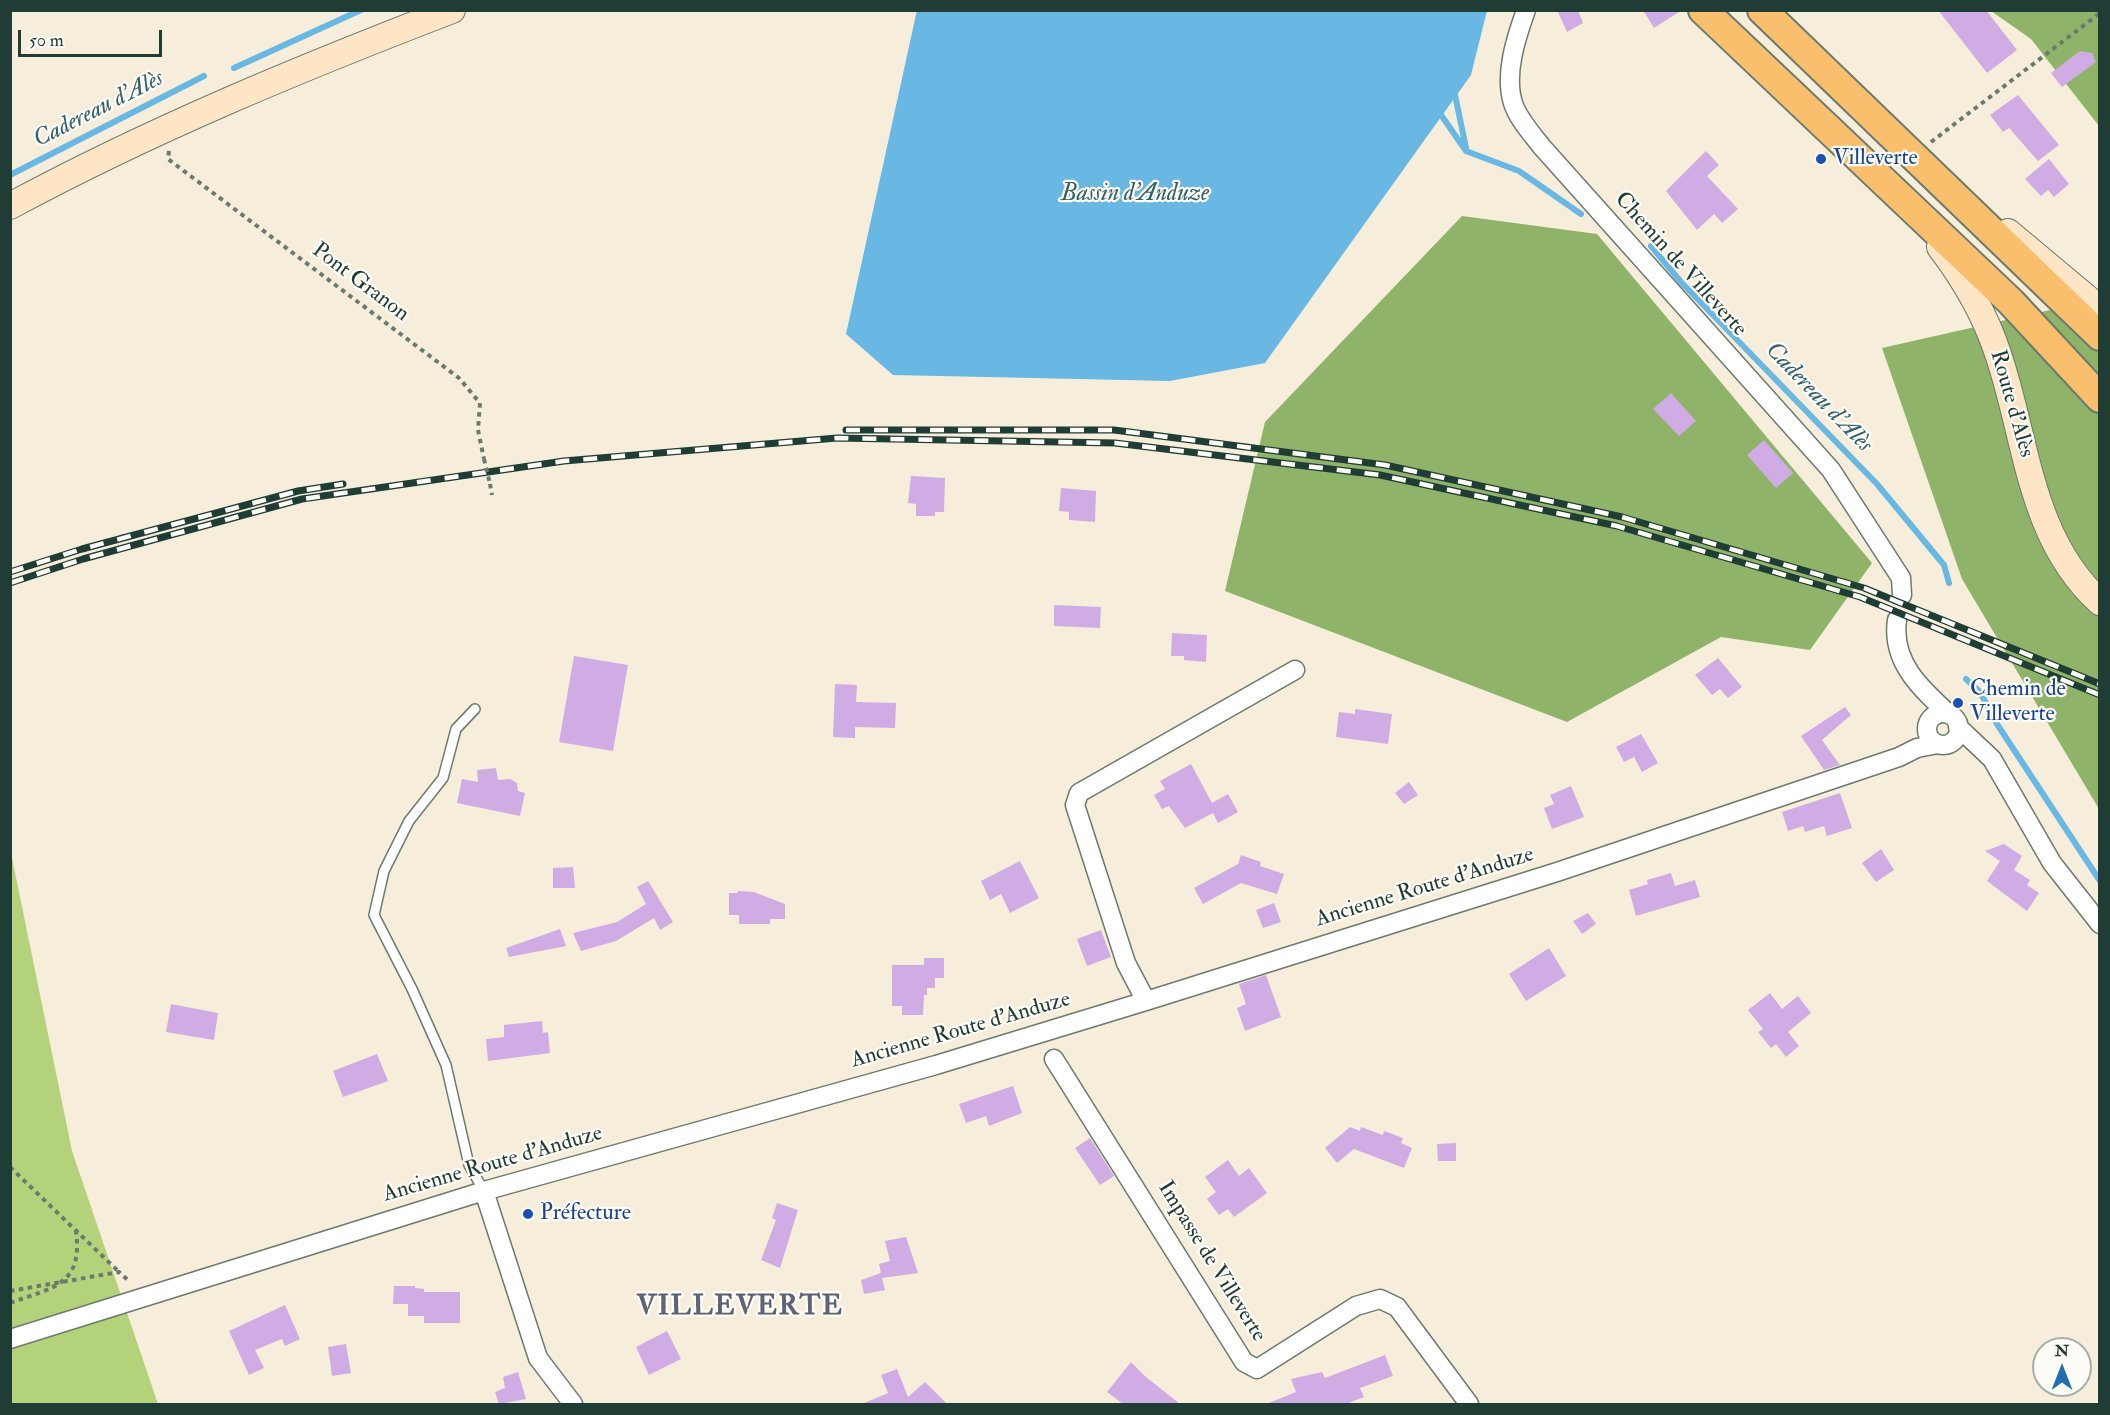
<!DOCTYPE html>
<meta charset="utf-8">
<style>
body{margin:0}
#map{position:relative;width:2110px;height:1415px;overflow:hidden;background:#f6eedb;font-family:"IM FELL Double Pica",serif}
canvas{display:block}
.frame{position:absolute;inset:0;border:12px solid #1f3d34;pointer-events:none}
.north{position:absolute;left:2032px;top:1337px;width:60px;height:60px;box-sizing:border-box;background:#fdfcf7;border:2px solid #a4b0a9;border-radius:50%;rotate:0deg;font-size:16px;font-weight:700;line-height:24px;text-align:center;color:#1f3d34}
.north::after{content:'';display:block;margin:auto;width:21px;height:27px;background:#1f6fb2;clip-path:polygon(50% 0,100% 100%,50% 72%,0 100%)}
.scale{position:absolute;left:18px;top:30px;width:144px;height:27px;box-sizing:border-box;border:3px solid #1f3d34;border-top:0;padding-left:8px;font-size:18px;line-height:21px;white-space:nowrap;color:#1f3d34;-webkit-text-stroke:4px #fdfcf7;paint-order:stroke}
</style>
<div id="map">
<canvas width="2110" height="1415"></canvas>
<div class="frame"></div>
<div class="north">N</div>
<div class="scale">50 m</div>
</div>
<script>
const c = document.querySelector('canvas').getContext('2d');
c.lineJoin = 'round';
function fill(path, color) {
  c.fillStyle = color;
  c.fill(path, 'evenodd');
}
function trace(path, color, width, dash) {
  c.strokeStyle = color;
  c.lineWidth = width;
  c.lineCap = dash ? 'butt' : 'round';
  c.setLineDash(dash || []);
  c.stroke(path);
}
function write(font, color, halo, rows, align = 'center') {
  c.font = font + ' "IM FELL Double Pica",serif';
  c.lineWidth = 4.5;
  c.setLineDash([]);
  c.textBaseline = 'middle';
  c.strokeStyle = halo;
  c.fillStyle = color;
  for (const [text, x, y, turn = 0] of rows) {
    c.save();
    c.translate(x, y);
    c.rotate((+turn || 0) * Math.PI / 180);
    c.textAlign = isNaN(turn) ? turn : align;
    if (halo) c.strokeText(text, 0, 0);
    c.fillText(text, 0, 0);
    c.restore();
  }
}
fill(new Path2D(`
 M10 848 72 1151 158 1404H11Z`), '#b4d279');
fill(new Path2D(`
 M1991 11H2099V126L2031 39Z
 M1462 216 1597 234 1872 563 1810 650 1721 637 1567 722 1225 591 1265 422Z
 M2099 299V809L1962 579 1882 348Z`), '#8fb469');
fill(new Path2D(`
 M917 10H1487V11L1471 75 1265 363 1170 381 893 375 846 334Z`), '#69b7e3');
trace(new Path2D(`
 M234 68 361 10
 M1454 90 1466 148
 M1437 109 1466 151 1519 171 1581 214
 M10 175 204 76
 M1651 246 1681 282 1877 484 1944 565 1949 583
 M1966 679 1980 692 1997 724 2100 881`), '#69b7e3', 6);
fill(new Path2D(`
 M1557 10H1578L1583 23 1567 32Z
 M1643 10H1682L1654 28Z
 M1938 10H1986L2017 50 1987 73Z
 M2080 51 2092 53 2096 62 2062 87 2051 73Z
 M2018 95 2059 145 2038 161 2009 128 2003 132 1990 115Z
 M1706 151 1719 165 1707 176 1738 209 1722 223 1714 214 1697 230 1666 191Z
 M2049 159 2069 184 2054 197 2048 190 2041 196 2025 179Z
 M1671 393 1696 421 1679 436 1653 409Z
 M1764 440 1793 473 1776 488 1747 455Z
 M911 476 945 478 944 512H935V516H916V504L908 503Z
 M1061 488 1096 491 1095 522 1069 520V512L1059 511Z
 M1054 605 1101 607 1100 628 1054 626Z
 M1172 633 1207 635 1206 662 1184 660V656H1171Z
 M574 656 628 665 613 751 559 742Z
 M1718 658 1742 687 1728 698 1720 689 1712 695 1695 675Z
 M835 684 857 685 856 702 896 703 895 728 855 727V738L833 737Z
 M1845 707 1851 715 1822 740 1840 765 1824 770 1801 736Z
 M1355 709 1392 714 1388 744 1336 737 1339 712 1355 714Z
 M1641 734 1658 763 1642 772 1634 757 1624 762 1616 747Z
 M1191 764 1212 803 1228 794 1238 812 1218 823 1213 813 1185 828 1169 806 1162 809 1154 795 1165 789 1160 781Z
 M496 768 498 780 510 779 517 783 518 791 525 793 520 816 457 803 462 779 478 782 477 770Z
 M1409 782 1418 795 1404 804 1395 793Z
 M1571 786 1584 817 1552 829 1544 808 1554 804 1550 795Z
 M1840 793 1852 828 1827 836 1824 826 1805 832 1803 826 1788 831 1782 812Z
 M2004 844 2022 856 2014 870 2030 880 2027 885 2039 893 2027 911 1987 881 2000 861 1985 851Z
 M1881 849 1894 870 1876 882 1862 863Z
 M1241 855 1261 862 1260 866 1284 874 1277 894 1241 883 1203 904 1194 888 1238 864Z
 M1020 861 1039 898 1010 913 1001 894 990 900 981 881Z
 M573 867 575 888H553V868Z
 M1671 873 1675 886 1695 880 1700 897 1636 916 1629 890 1648 884 1647 880Z
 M648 881 673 922 660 930 654 918 616 941 581 951 573 933 617 922 646 904 637 887Z
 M738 891 754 892 785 904V919H770V924H739V915H729V893H738Z
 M1274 903 1281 922 1263 928 1256 910Z
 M1588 913 1596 924 1582 934 1573 921Z
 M560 929 566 946 509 957 506 948Z
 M1101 930 1111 957 1087 966 1077 939Z
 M1549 948 1566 976 1526 1001 1509 974Z
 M924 958H944V978H935V988H927V995H924L923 1015H902V1006H892V965H924Z
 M1266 975 1281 1017 1245 1031 1237 1008 1246 1004 1239 984Z
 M1770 993 1782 1009 1798 996 1811 1013 1788 1032 1799 1046 1786 1057 1776 1044 1771 1048 1758 1032 1763 1029 1748 1010Z
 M171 1004 218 1013 214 1040 166 1032Z
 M542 1021 543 1033 548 1032 550 1053 488 1061 486 1039 504 1037V1025Z
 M377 1054 388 1081 343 1097 333 1071Z
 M1013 1086 1022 1113 989 1126 986 1116 966 1123 959 1104Z
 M1350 1127 1360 1131 1361 1127 1383 1135 1384 1131 1403 1138 1401 1143 1412 1148 1404 1168 1354 1149 1337 1163 1325 1148Z
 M1090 1138 1114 1176 1100 1185 1075 1148Z
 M1456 1143V1161H1438L1437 1144Z
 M1228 1160 1239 1176 1249 1168 1267 1193 1234 1217 1228 1209 1219 1215 1207 1199 1216 1192 1205 1177Z
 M777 1203 798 1210 780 1268 761 1260 776 1220 772 1218Z
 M906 1237 918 1273 882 1278 885 1290 864 1294 861 1280 881 1273 879 1264 890 1261 885 1241Z
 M394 1286H415V1288L424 1289V1292H460V1323H424V1316H408V1304H393Z
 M285 1305 300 1339 285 1346 282 1339 255 1350 264 1368 249 1375 229 1331Z
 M667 1331 681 1359 649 1375 636 1347Z
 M346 1344 351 1373 332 1376 328 1347Z
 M1385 1355 1393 1376 1360 1388 1364 1397 1346 1404H1266L1296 1392 1291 1379 1322 1372 1325 1378Z
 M1131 1362 1146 1377 1180 1404H1123L1107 1392Z
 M897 1369 908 1397 925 1382 947 1404H862L888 1393 881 1375Z
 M518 1372 526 1399 499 1404 495 1392 505 1388 503 1377Z`), '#d0ace4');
const service = new Path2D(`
 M475 709 456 729 443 778 409 821 384 871 374 915 412 989 446 1065 469 1165 484 1191`);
const minor = new Path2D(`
 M1526 10C1516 38 1504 74 1513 103 1518 119 1532 134 1542 147L1831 470 1901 578 1902 595
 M1897 620C1891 662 1921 689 1950 715
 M1927 729a16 16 0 1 1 32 0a16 16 0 1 1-32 0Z
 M1958 727 1992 759 2052 863 2100 924
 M1146 1001 1126 963 1075 805 1079 793 1295 670
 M1054 1059 1244 1362 1257 1369 1356 1306 1380 1299 1397 1307 1469 1404
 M484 1191 538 1358 573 1404
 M10 1339 484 1191 936 1065 1146 1001 1557 872 1899 757 1917 748 1938 744`);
const secondary = new Path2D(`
 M10 206C153 129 301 68 452 10
 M2008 232 2100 309
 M1940 247C1965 280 1984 312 1997 351 2027 436 2028 537 2100 602`);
const primary = new Path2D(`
 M1703 10 2011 302 2100 398
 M1762 10 2100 336`);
trace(service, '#6a7b6e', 12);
trace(minor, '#6a7b6e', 21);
trace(secondary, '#6a7b6e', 28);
trace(primary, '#6a7b6e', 32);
trace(new Path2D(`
 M1931 142 2100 13
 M169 151 168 159 459 378 480 403 478 430 484 459
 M490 484 492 495
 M10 1167 119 1272
 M10 1291 119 1272 130 1282
 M10 1303C54 1287 83 1285 76 1231`), '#6a7b6e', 4, [4.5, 4.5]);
trace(service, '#fff', 9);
trace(minor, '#fff', 18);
trace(secondary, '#fde5c5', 26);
trace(primary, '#f9bf6d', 28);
const rail = new Path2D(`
 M846 430H1114L1385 465 1622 517 1864 588 2100 684
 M10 572 82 549 298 491 343 484
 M10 583 83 559 302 499 564 461 837 438 1115 443 1380 475 1617 526 1860 597 2100 695`);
trace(rail, '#1f3d34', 7);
trace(rail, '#fdfcf7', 4.5, [14]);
trace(new Path2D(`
 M484 459 490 484`), '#6a7b6e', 4, [4.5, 4.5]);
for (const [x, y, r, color] of [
 [1821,159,6,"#1a4fb4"],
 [1958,703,6,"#1a4fb4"],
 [528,1214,6,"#1a4fb4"]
]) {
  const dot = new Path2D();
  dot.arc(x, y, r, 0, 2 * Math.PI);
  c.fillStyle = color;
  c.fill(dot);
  trace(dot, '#fdfcf7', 2);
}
write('22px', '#164399', '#fdfcf7', [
 ["Villeverte",1833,159],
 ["Chemin de",1970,690],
 ["Villeverte",1970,715],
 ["Préfecture",540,1214]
], 'left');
write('22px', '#1f3d34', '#fdfcf7', [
 ["Chemin de Villeverte",1680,265,48],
 ["Pont Granon",360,283,37],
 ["Route d'Alès",2011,404,74],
 ["Ancienne Route d'Anduze",1425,888,-17],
 ["Ancienne Route d'Anduze",961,1031,-16],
 ["Ancienne Route d'Anduze",493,1165,-16],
 ["Impasse de Villeverte",1211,1262,58]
]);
write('italic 24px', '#356269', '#fdfcf7', [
 ["Cadereau d'Alès",99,110,-27],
 ["Bassin d'Anduze",1135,195],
 ["Cadereau d'Alès",1818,398,46]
]);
c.letterSpacing = '1.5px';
write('bold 28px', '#5d6472', '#fdfcf7', [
 ["VILLEVERTE",740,1308]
]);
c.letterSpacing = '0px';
</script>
